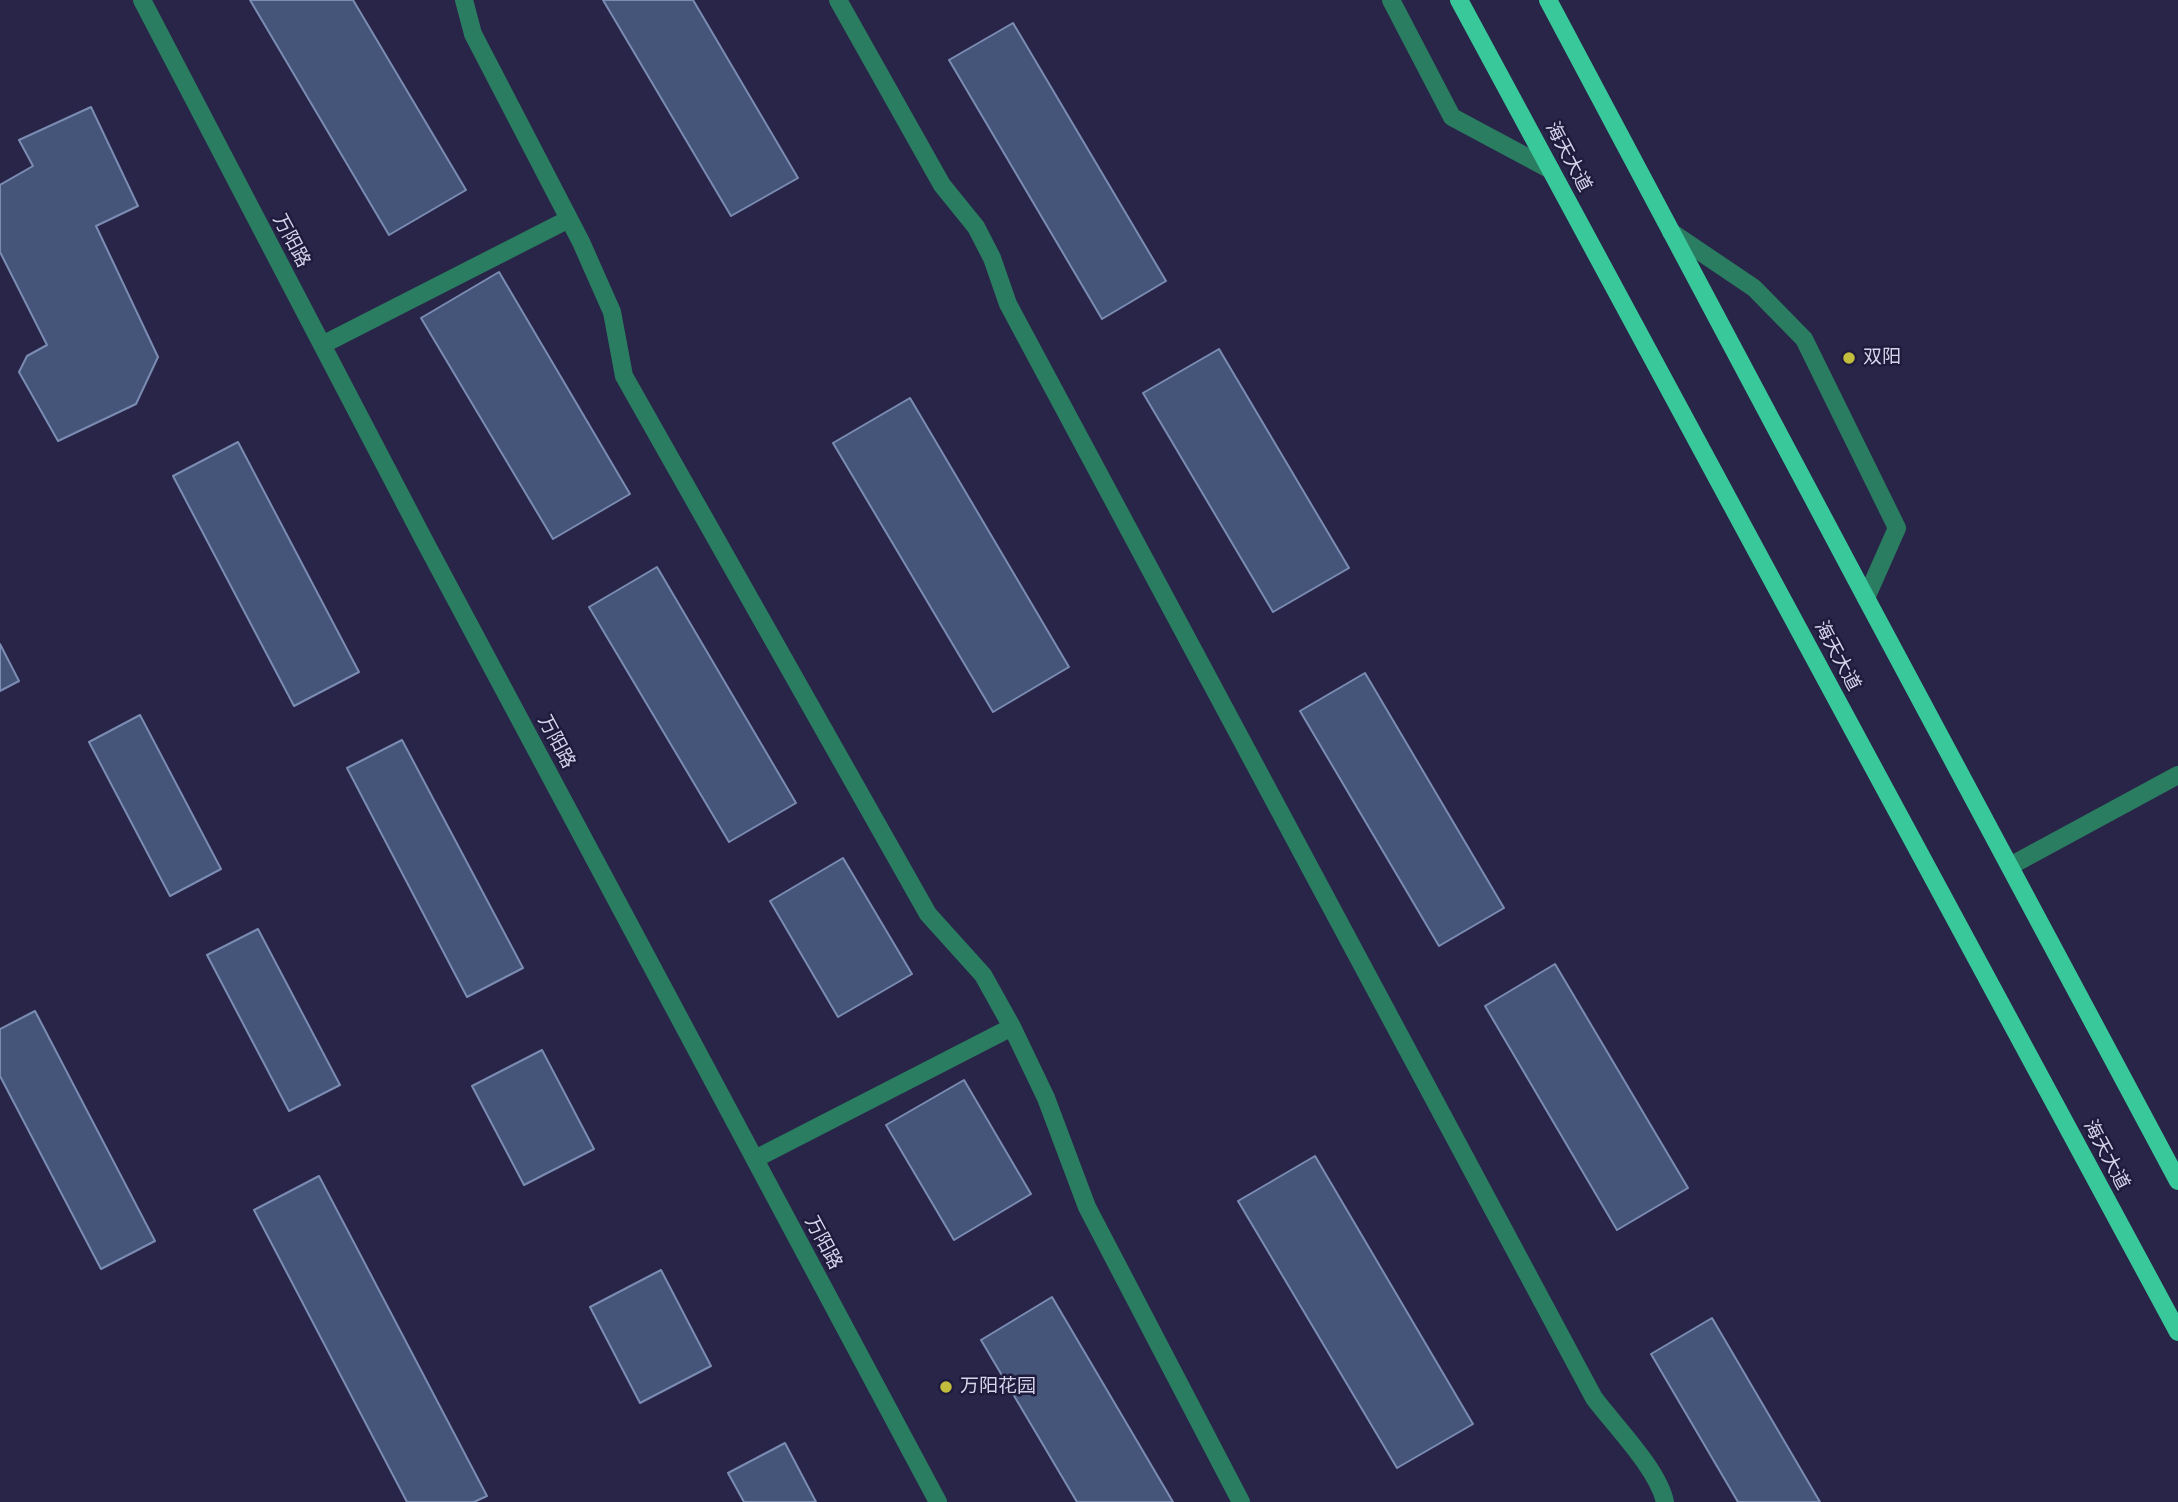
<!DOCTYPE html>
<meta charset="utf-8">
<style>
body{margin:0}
canvas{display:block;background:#282548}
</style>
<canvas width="2178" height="1502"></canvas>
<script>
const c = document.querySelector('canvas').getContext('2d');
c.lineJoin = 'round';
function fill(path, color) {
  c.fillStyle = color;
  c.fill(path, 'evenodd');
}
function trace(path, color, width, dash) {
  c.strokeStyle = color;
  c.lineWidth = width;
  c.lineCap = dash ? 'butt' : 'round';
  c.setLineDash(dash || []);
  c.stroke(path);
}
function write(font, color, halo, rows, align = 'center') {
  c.font = font + ' Helvetica,"Noto Sans SC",sans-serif';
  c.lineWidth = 5;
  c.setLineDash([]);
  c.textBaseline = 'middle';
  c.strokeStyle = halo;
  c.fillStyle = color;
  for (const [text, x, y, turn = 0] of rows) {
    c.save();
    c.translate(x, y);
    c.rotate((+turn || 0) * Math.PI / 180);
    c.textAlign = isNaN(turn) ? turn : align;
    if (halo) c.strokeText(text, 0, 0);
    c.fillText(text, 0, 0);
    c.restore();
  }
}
const building = new Path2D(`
 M250 0H353L466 190 389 235Z
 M603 0H693L798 178 731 216Z
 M1013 23 1166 281 1102 319 949 60Z
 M91 107 138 206 96 226 158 357 136 404 58 441 19 372 27 356 47 345 0 252V185L33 166 19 140Z
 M499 272 630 494 553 539 421 318Z
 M1219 349 1349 568 1273 612 1143 393Z
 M910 398 1069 667 993 712 833 443Z
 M238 442 359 672 294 706 173 476Z
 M657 567 796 803 729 842 589 607Z
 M0 644 19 681 0 691Z
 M1365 673 1504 908 1439 946 1300 711Z
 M140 715 221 869 170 896 89 742Z
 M402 740 523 968 467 997 347 768Z
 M843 858 912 974 838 1017 770 901Z
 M258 929 340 1085 289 1111 207 955Z
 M1555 964 1688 1188 1617 1230 1485 1006Z
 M35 1011 155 1241 101 1269 0 1076V1029Z
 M542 1050 594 1149 524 1185 472 1086Z
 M964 1080 1031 1194 954 1240 886 1125Z
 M1315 1156 1473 1424 1397 1468 1238 1201Z
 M319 1176 487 1496 474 1502H407L254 1210Z
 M661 1270 711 1366 640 1403 590 1307Z
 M1052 1297 1173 1502H1077L981 1340Z
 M1712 1318 1820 1502H1738L1651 1354Z
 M785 1443 816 1502H744L728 1473Z`);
fill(building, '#455479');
trace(building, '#7b8cb3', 2);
trace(new Path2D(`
 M142 0 424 540 938 1502
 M464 0 473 34 581 242 612 312 624 376 928 914 983 975 1012 1027 1046 1098 1087 1207 1241 1502
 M838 0 942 185 976 227 992 258 1008 304 1594 1398C1615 1426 1658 1469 1665 1502
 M1391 0 1452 117 1551 170
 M1671 232 1754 288 1804 339 1897 528 1866 598
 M322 345 569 219
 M2010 866 2178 775
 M755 1159 1012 1027`), '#2a7d60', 18);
trace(new Path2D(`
 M1459 0 2178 1332
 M1548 0 1866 598 2178 1181`), '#39c899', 18);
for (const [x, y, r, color] of [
 [1849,358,7,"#c3bd3e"],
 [946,1387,7,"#c3bd3e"]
]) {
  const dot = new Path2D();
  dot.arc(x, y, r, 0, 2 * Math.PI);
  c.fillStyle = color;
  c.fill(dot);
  trace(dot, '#1f1b3d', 2.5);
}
write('19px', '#d5d4eb', '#1f1b3d', [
 ["海天大道",1568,157,62],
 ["万阳路",291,241,62],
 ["海天大道",1837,656,62],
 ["万阳路",556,742,62],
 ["海天大道",2106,1155,62],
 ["万阳路",823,1243,62]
]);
write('19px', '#d5d4eb', '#1f1b3d', [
 ["双阳",1863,358],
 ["万阳花园",960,1387]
], 'left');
</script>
